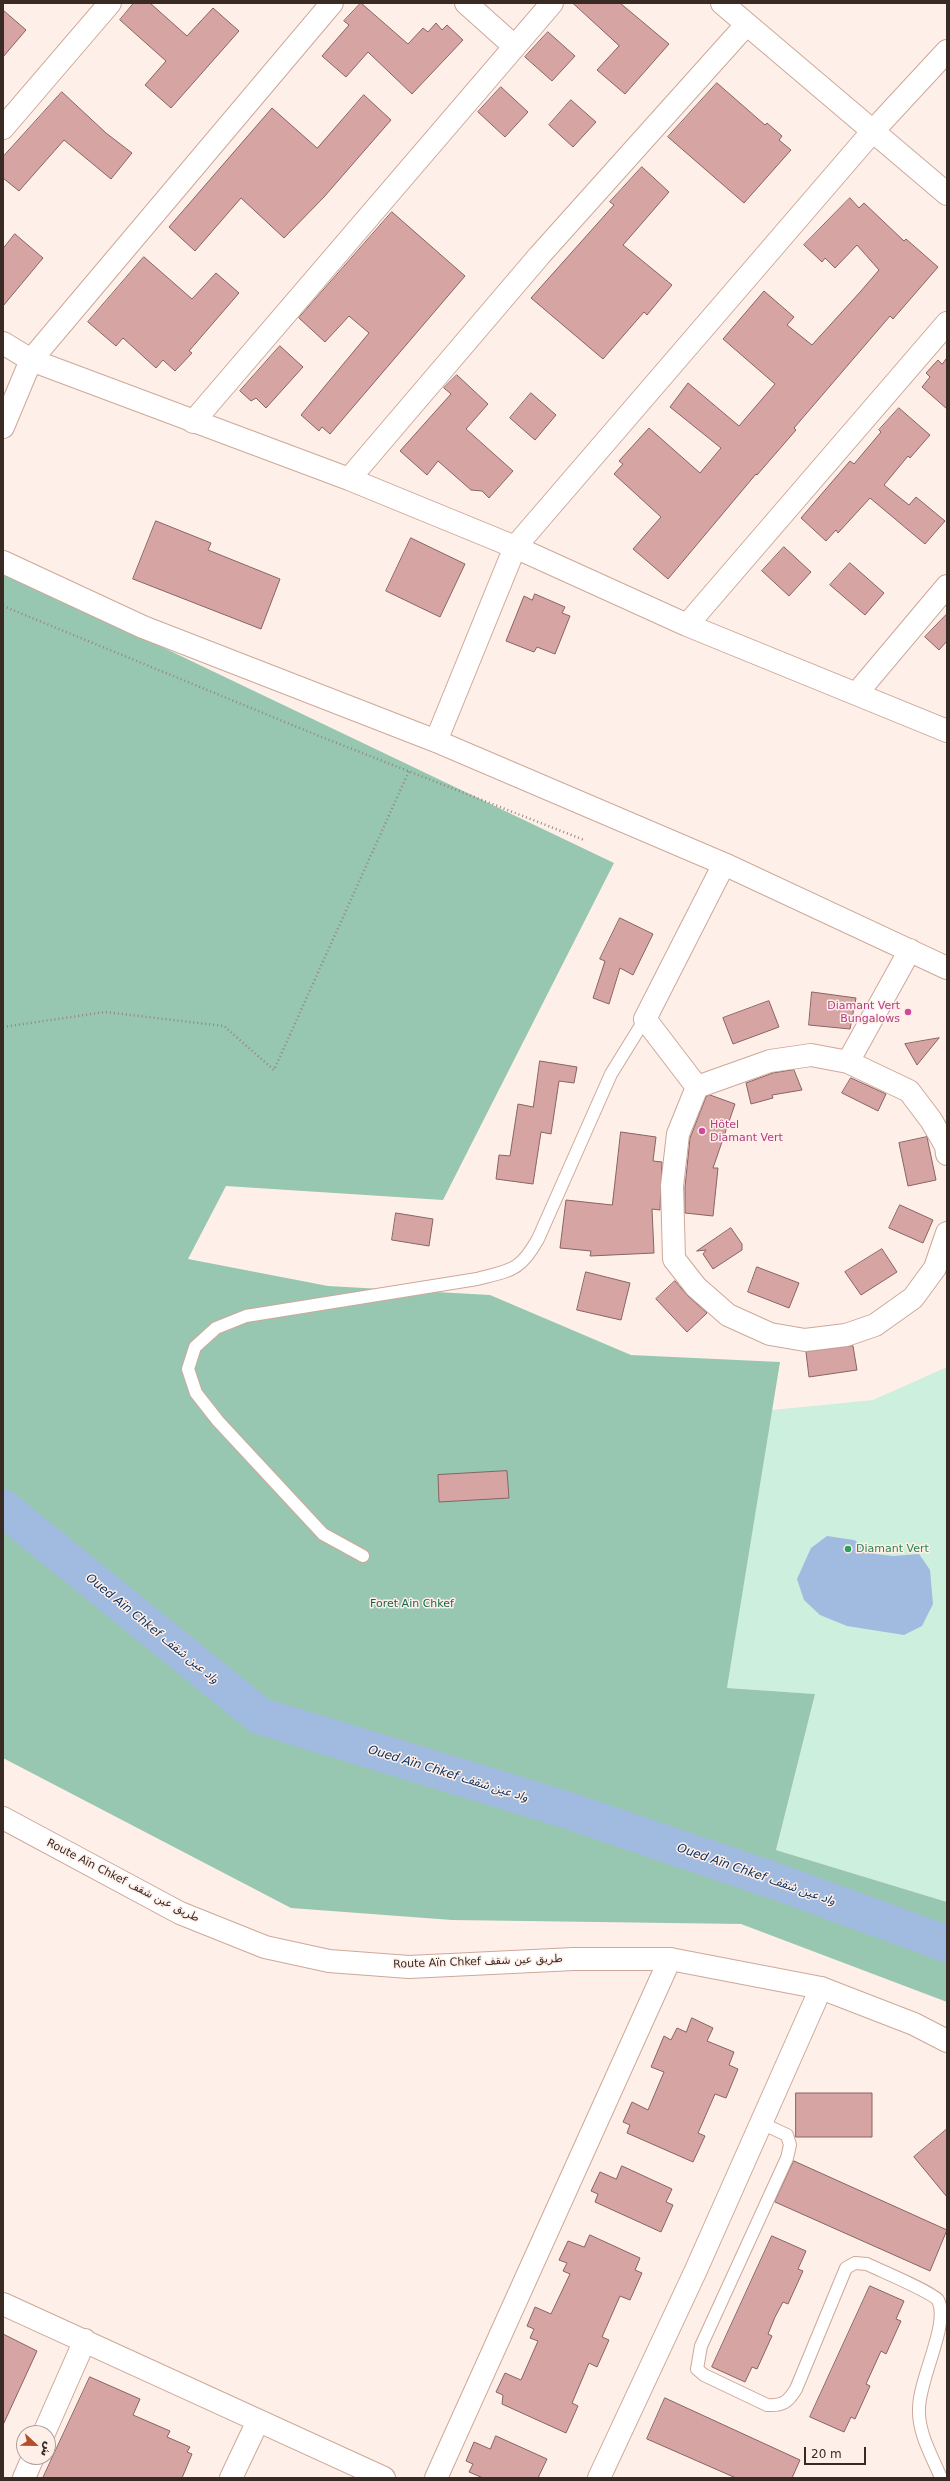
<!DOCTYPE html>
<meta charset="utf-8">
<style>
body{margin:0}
#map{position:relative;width:950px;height:2481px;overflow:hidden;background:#ffefe9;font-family:"DejaVu Sans","Noto Sans Arabic",sans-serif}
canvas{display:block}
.frame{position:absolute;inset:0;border:4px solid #392a24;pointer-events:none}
.north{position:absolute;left:16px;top:2425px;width:40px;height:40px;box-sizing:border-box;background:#ffefe9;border:1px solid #b0a09a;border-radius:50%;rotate:112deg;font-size:11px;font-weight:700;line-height:16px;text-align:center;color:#392a24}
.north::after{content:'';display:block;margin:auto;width:14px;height:18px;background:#b54d2a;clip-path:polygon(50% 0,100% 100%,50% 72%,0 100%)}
.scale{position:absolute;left:804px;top:2447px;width:62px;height:18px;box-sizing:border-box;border:2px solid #392a24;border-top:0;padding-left:5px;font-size:12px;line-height:14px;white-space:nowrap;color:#392a24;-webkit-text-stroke:3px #ffefe9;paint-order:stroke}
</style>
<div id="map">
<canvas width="950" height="2481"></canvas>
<div class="frame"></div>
<div class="north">ش</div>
<div class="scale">20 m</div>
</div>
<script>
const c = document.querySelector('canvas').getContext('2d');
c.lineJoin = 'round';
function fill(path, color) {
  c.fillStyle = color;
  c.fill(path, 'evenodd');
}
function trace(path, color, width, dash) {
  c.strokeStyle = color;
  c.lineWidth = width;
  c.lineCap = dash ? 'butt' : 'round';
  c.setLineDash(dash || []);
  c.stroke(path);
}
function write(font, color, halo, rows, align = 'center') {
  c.font = font + ' "DejaVu Sans","Noto Sans Arabic",sans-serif';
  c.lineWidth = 3;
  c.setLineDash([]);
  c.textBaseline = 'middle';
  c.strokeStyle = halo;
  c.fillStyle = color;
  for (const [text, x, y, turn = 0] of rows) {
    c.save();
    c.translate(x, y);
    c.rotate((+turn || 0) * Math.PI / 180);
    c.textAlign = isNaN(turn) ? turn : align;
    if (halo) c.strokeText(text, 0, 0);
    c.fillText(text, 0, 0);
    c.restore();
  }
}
fill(new Path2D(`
 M947 1367V1902L776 1850 815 1694 727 1688 772 1410 873 1400Z`), '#cdefde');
fill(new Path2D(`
 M3 571 614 863 443 1200 226 1186 188 1259 328 1286 490 1295 631 1355 780 1362 727 1688 815 1694 776 1850 947 1902V2002L741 1924 452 1920 291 1908 3 1758Z`), '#98c7b1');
fill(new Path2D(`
 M827 1536 854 1540 876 1554 893 1556 919 1554 930 1570 933 1604 922 1626 904 1635 847 1626 820 1615 804 1600 797 1579 811 1548Z`), '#a0bbdf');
trace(new Path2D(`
 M3 1508 260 1716 564 1809 775 1881 947 1944`), '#a0bbdf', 37);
const building = new Path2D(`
 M134 3H150L187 36 213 8 239 31 171 108 145 85 166 61 120 20Z
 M361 3 408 44 423 28 428 32 436 23 442 30 447 25 463 40 412 94 368 52 346 77 322 56 349 25 344 21Z
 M573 3H620L669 44 625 94 597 70 619 46Z
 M3 10 26 30 3 57Z
 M548 32 575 56 552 81 525 57Z
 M717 83 765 125 767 123 782 136 779 140 791 150 744 203 668 137Z
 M501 87 528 112 505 137 478 112Z
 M62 92 106 133 132 153 111 179 64 140 19 191 3 178V157Z
 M364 95 391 120 324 197 284 238 241 198 195 251 169 227 272 108 317 148Z
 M571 100 596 122 573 147 549 125Z
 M642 167 669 192 623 245 672 285 647 315 644 312 603 359 531 298 614 205 610 202Z
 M850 198 859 208 864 203 904 241 906 239 938 267 893 319 890 316 794 428 796 430 757 475 756 474 668 579 633 549 661 517 614 474 623 464 619 461 649 428 700 473 721 448 670 407 688 383 739 426 775 384 723 339 764 291 794 317 787 325 812 345 861 291 879 270 857 245 835 268 825 258 822 262 804 245Z
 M392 212 465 276 330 434 322 427 319 431 301 415 369 333 349 316 325 342 299 318Z
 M15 234 43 258 3 306V249Z
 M144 257 192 299 216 273 239 293 189 351 192 353 175 371 163 360 156 368 123 338 116 346 88 322Z
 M280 346 303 367 266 408 256 398 251 401 240 391Z
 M947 358V409L922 387 930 377 926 373 938 360 942 364Z
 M457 375 488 404 466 429 513 471 489 498 482 491 471 490 438 461 427 475 400 451 451 394 444 388Z
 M531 393 556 415 535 440 510 418Z
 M899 408 930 435 910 458 908 456 884 485 909 505 916 497 945 521 925 544 870 498 838 533 836 530 826 541 801 518 850 461 854 464 881 432 879 430Z
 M156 521 211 543 208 550 280 579 261 629 133 579Z
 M411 538 465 564 440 617 386 591Z
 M784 547 811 572 789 596 762 571Z
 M850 563 884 593 865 615 830 585Z
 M535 594 565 607 562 613 570 616 555 654 537 647 534 652 506 641 524 596 532 600Z
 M947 614V641L939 650 925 637Z
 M620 918 653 934 633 975 620 968 609 1004 593 998 605 961 600 959Z
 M812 992 856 998 850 1029 809 1025Z
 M769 1001 779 1027 733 1044 723 1018Z
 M939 1038 917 1065 905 1044Z
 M540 1061 577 1067 574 1083 559 1081 551 1134 541 1132 533 1184 496 1179 499 1155 510 1156 518 1104 533 1107Z
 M794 1070 802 1090 772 1095 773 1098 751 1104 746 1083 773 1073Z
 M851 1078 886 1094 878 1111 842 1093Z
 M710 1095 735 1104 713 1168H718L713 1216 685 1213V1187L690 1138 706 1097Z
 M621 1132 656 1137 653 1161 662 1162 660 1210 652 1209 654 1253 590 1256 591 1251 560 1248 566 1200 612 1205Z
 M927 1137 936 1180 908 1186 899 1143Z
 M900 1205 933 1220 923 1243 889 1228Z
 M396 1213 433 1219 429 1246 392 1240Z
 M731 1228 742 1244V1250L713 1269 703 1254 706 1250 697 1251Z
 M882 1249 897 1272 861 1295 845 1272Z
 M757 1267 799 1283 789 1308 748 1292Z
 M586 1272 630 1283 621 1320 577 1310Z
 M675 1281 688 1296 707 1313 687 1332 656 1299Z
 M853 1346 857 1370 809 1377 806 1352Z
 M507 1471 509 1498 439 1502 438 1475Z
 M692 2018 713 2028 707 2041 734 2052 729 2065 738 2069 726 2098 715 2094 698 2133 705 2136 693 2162 627 2133 630 2125 623 2122 632 2102 648 2110 664 2072 651 2067 664 2036 671 2040 677 2028 686 2032Z
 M796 2093H872V2137H796Z
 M947 2129V2197L914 2157Z
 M794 2161 947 2230 930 2271 775 2202Z
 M622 2166 672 2189 666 2202 673 2205 661 2232 595 2202 598 2194 591 2191 600 2172 616 2179Z
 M590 2235 640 2258 635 2270 642 2273 630 2300 620 2296 602 2337 609 2340 597 2367 589 2363 572 2403 578 2406 566 2433 502 2404 503 2395 496 2392 505 2373 521 2380 538 2341 530 2338 534 2329 527 2326 535 2307 551 2314 570 2274 563 2271 567 2263 559 2260 568 2241 584 2247Z
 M772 2236 806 2251 798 2269 803 2271 788 2304 783 2302 775 2317 768 2334 772 2336 757 2369 752 2367 745 2382 712 2367Z
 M870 2286 904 2301 896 2319 901 2321 886 2354 881 2351 866 2384 870 2386 855 2419 851 2417 844 2432 810 2417Z
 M3 2334 37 2351 3 2425Z
 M90 2377 140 2399 133 2415 170 2431 167 2437 190 2447 187 2452 192 2454 182 2478H43Z
 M665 2398 800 2460 792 2478H736L647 2439Z
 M496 2436 547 2459 538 2478H483L469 2472 473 2464 466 2461 474 2442 490 2449Z`);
fill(building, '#d6a5a3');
trace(building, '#886362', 1);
const service = new Path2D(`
 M363 1556 323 1534 218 1421 196 1393 188 1369 195 1347 216 1328 246 1316 477 1279C512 1270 520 1271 538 1239L611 1074 645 1019
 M761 2123 787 2135 790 2145 787 2158 701 2346 697 2369 704 2375 767 2405C783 2406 788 2402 796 2389L846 2268 855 2263 867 2264C881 2271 930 2291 938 2300 950 2324 919 2378 919 2409 918 2433 932 2456 941 2478`);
const minor = new Path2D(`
 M466 3 514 46
 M722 3 947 194
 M3 128 110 3
 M3 343 31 360 349 479 515 547 687 625 947 731
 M193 422 552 3
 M3 427 31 360 332 3
 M349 479 539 256 746 25
 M3 562 143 627 436 741 724 864 947 968
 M687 625 947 323
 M857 693 947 586
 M436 741 515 547 872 132 947 51
 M724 864 645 1019 697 1087 678 1134 672 1186 674 1259 696 1287 728 1315 770 1334 805 1340 846 1335 875 1325 913 1298 935 1268 947 1233
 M848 1062 910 950
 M697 1087 770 1061 811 1055 848 1062 909 1091 931 1120 946 1146 947 1154
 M3 2304 384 2478
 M44 2433 85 2340
 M24 2478 33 2457
 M231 2478 258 2421
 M436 2478 670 1959
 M599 2478 696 2270 821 1988`);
const tertiary = new Path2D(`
 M3 1818 180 1913 265 1947 329 1961 409 1967 574 1959H670L821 1988 914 2024 947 2041`);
trace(service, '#cda899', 14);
trace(minor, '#cda899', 24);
trace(tertiary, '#cda899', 24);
trace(new Path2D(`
 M3 606 319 736 584 840
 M3 1027 105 1012 224 1026 274 1070 409 771`), '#95857f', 2.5, [1, 3]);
trace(service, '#fff', 12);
trace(minor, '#fff', 22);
trace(tertiary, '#fff', 22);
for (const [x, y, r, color] of [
 [908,1012,4,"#d1479c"],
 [702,1131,4,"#d1479c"],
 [848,1549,4,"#2e9e5b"]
]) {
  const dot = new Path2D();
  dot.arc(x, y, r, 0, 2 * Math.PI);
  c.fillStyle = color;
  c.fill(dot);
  trace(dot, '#ffefe9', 1.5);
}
write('11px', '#b23c85', '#ffefe9', [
 ["Diamant Vert",900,1006],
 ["Bungalows",900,1019],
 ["Hôtel",710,1125,"left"],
 ["Diamant Vert",710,1138,"left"]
], 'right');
write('11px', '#27864d', '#ffefe9', [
 ["Diamant Vert",856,1549]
], 'left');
write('11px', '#15674a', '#ffefe9', [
 ["Foret Ain Chkef",412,1604]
]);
write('11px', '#392a24', '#ffefe9', [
 ["Route Aïn Chkef طريق عين شقف",123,1881,27],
 ["Route Aïn Chkef طريق عين شقف",478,1962,-2]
]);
write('italic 12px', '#082f5b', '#ffefe9', [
 ["Oued Aïn Chkef واد عين شقف",152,1629,39],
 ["Oued Aïn Chkef واد عين شقف",448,1774,17],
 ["Oued Aïn Chkef واد عين شقف",756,1875,19]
]);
</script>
